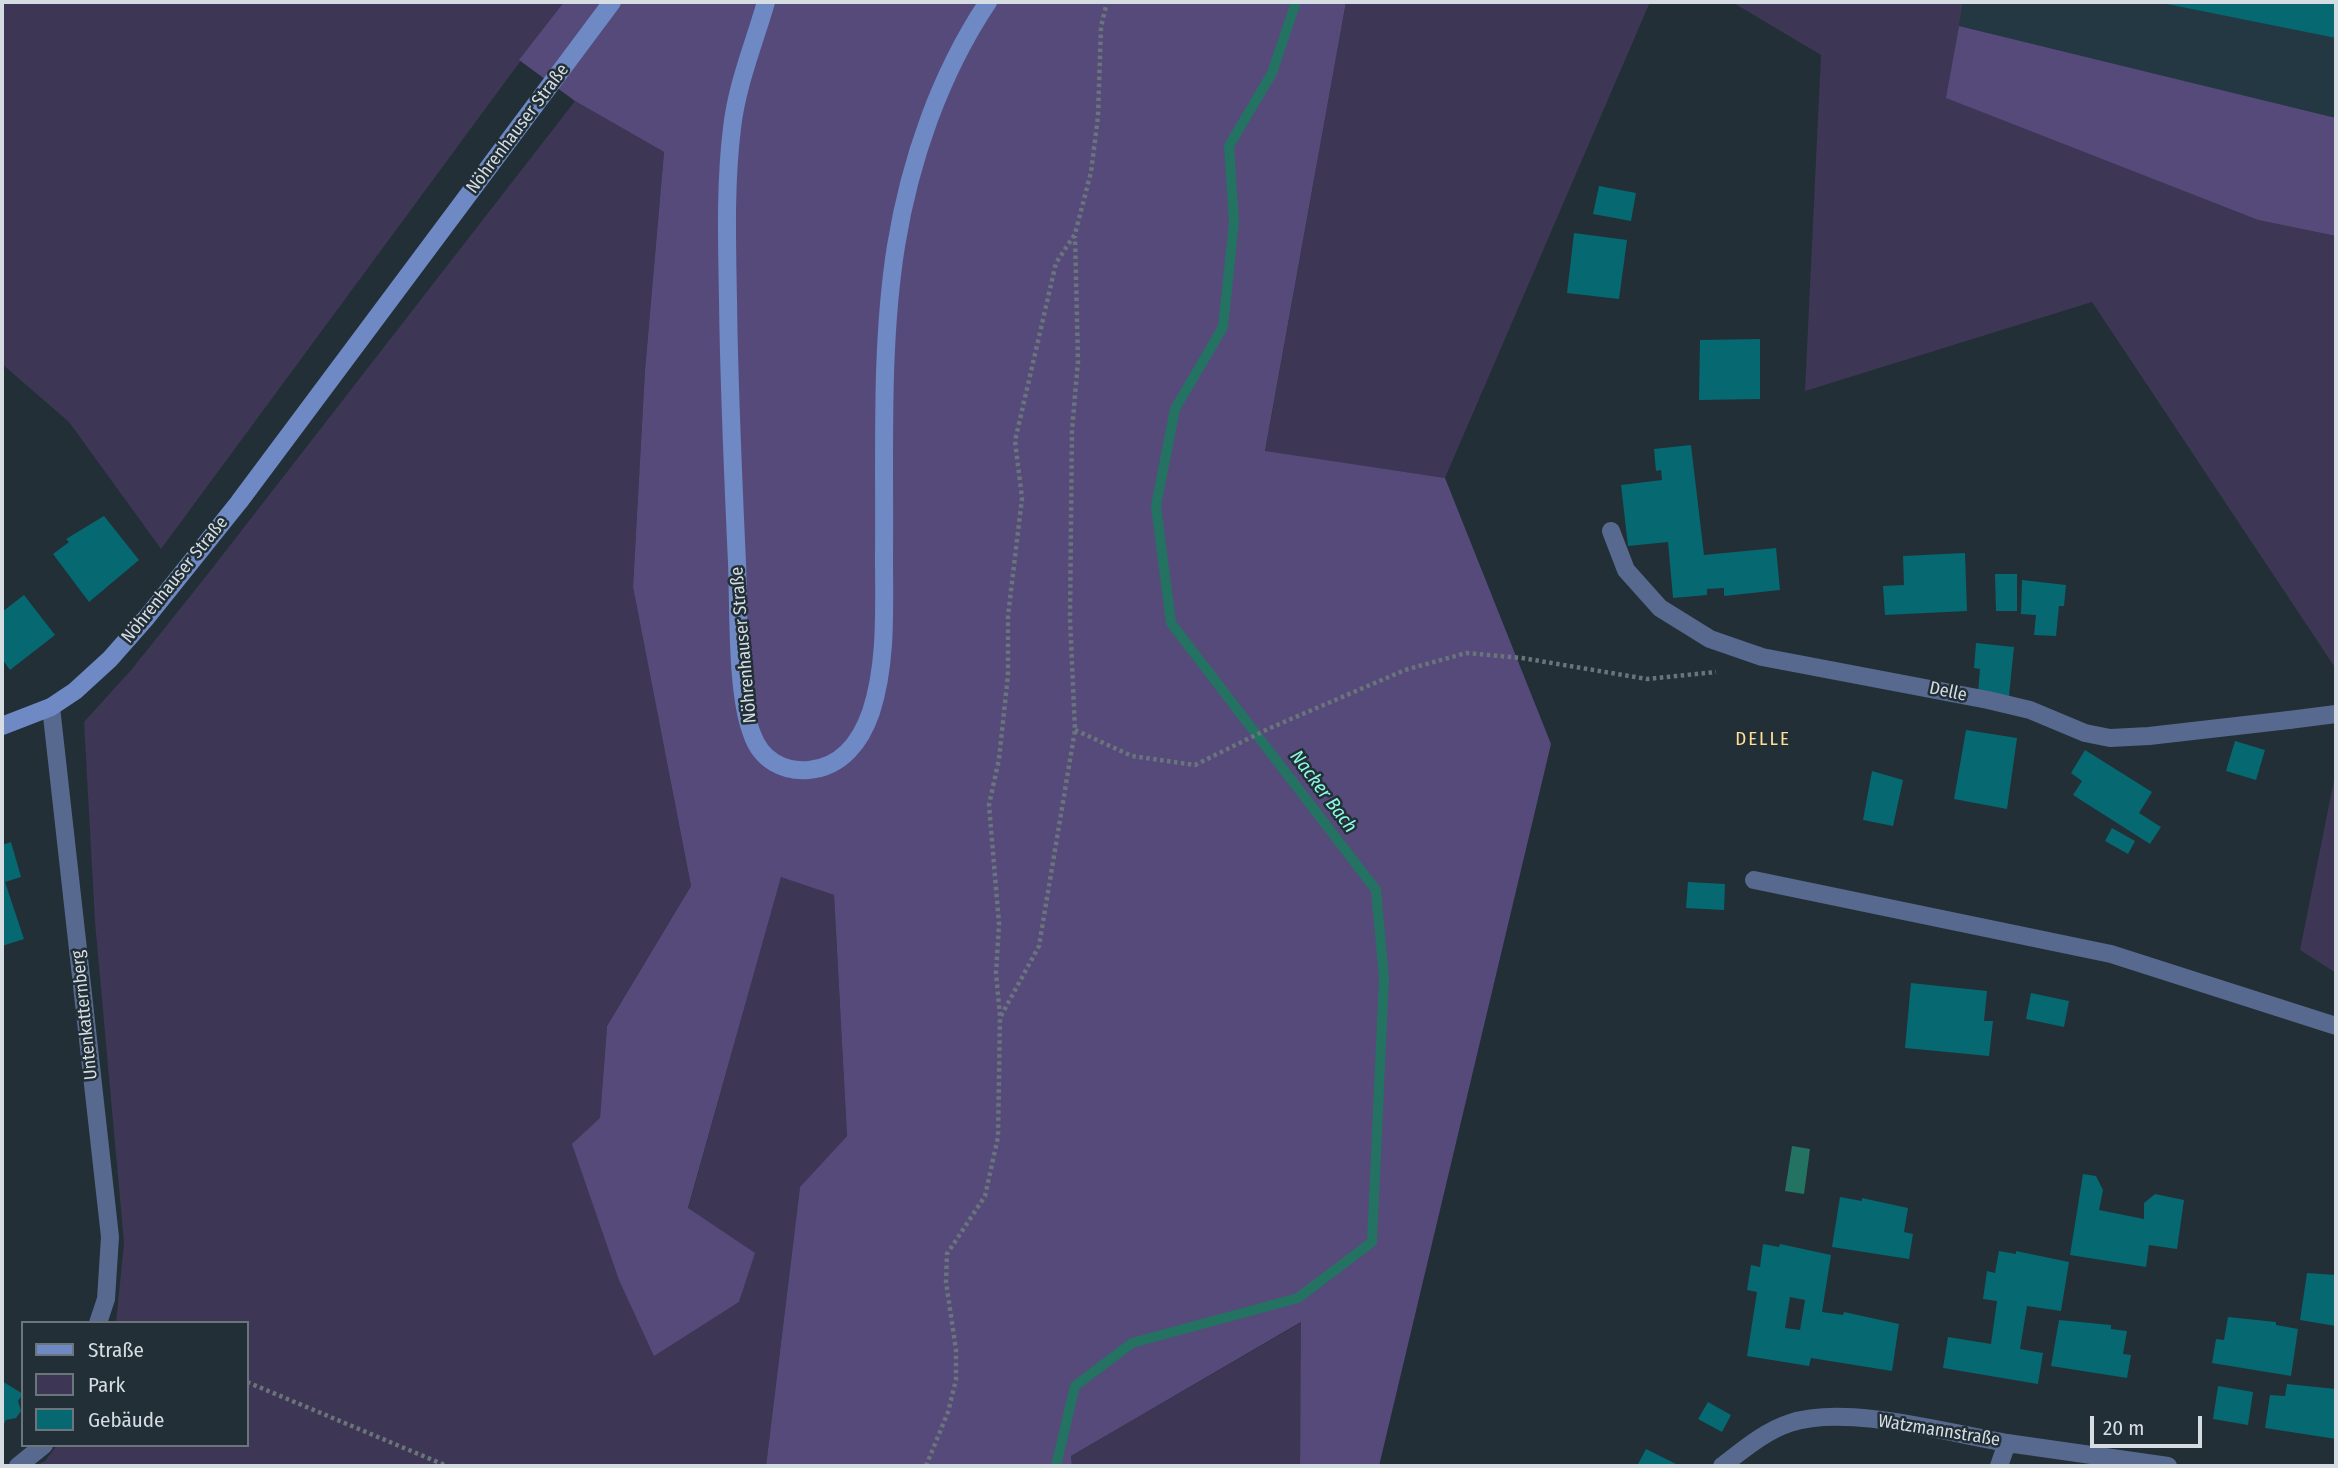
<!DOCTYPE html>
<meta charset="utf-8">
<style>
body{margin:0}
#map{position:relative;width:2338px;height:1468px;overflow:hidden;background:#222f37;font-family:"Fira Sans Condensed",sans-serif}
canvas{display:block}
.frame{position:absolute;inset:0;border:4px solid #d5dde3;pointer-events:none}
.legend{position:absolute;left:21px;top:1321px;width:228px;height:126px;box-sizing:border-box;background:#222f37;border:2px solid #6a757c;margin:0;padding:9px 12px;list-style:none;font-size:21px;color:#d5dde3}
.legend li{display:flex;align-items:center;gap:14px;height:35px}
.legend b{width:35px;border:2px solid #6a757c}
.scale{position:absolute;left:2090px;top:1416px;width:112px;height:32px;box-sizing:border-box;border:4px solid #d5dde3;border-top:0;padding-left:9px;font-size:21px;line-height:24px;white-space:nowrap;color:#d5dde3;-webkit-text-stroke:5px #222f37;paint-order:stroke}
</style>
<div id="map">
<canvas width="2338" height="1468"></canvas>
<div class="frame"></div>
<ul class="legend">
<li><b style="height:9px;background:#6e89c4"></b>Straße</li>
<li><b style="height:19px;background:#3d3654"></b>Park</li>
<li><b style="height:19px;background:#066871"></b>Gebäude</li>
</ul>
<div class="scale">20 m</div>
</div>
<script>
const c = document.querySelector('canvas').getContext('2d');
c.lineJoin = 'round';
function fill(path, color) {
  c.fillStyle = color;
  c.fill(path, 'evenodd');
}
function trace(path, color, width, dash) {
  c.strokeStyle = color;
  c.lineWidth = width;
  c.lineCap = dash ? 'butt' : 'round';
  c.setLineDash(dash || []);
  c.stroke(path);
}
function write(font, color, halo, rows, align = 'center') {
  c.font = font + ' "Fira Sans Condensed",sans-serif';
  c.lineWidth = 5;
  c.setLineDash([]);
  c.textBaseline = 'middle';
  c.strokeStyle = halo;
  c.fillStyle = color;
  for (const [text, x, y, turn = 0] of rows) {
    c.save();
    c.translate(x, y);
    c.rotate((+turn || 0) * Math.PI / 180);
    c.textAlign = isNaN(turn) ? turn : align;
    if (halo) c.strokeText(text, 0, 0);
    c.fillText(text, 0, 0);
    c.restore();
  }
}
fill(new Path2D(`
 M1963 2H2336V118L1959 26Z`), '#243844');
fill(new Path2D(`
 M2 2H564L161 549 69 422 2 364Z
 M1346 2H1650L1445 478 1265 452Z
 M1732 2H1963L1947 98 2258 220 2336 236V669L2092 302 1805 391 1821 55Z
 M575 101 664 152 645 370 633 587 691 886 607 1026 600 1118 654 1355 739 1302 754 1253 688 1209 781 876 834 895 847 1136 800 1187 766 1466H35L45 1461 57 1445H247V1323H116L124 1243 95 922 84 722 132 669 207 575Z
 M2336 770V973L2300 950Z
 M1302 1322 1300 1466H1072L1071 1456Z`), '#3d3654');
fill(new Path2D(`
 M564 2H1346L1265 451 1445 478 1551 744 1379 1466H1300L1301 1322 1071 1456 1072 1466H766L800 1187 847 1136 834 895 781 877 688 1208 755 1253 739 1302 654 1356 619 1280 572 1144 600 1118 607 1026 691 886 633 587 645 370 664 152 575 101 519 60Z
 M1959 26 2336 118V236L2258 220 1946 98Z`), '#564a7b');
fill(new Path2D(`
 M1792 1146 1810 1149 1804 1194 1785 1191Z`), '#247262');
trace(new Path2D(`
 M1056 1466 1075 1386 1132 1343 1298 1298 1372 1242 1384 978 1376 890 1171 623 1156 506 1175 409 1223 327 1234 222 1229 146 1272 73 1296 2`), '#247262', 10);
fill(new Path2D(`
 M2162 2H2336V38L2162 3Z
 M1599 186 1636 193 1631 221 1593 214Z
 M1574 233 1627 240 1619 299 1567 293Z
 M1760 339V399L1699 400 1700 340Z
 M1691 445 1704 555 1776 548 1780 590 1724 596V588L1707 589V595L1673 598 1668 542 1628 546 1621 485 1662 480 1661 470 1656 471 1654 449Z
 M104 516 139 560 89 602 53 554 69 542 66 539Z
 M1965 553 1967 611 1885 615 1883 586 1904 585 1903 556Z
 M1995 574H2017V611H1996Z
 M2022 580 2066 585 2064 606H2059L2056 636 2034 635 2036 615 2021 614Z
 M24 595 55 635 10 670 2 659V612Z
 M1976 643 2014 647 2009 696 1978 693 1980 669 1974 668Z
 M1966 730 2017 738 2007 809 1954 799Z
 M2235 741 2265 750 2256 780 2226 771Z
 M2085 750 2152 792 2139 813 2161 827 2150 844 2073 795 2082 781 2071 773Z
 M1872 771 1903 780 1893 826 1863 820Z
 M2112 828 2135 841 2128 854 2105 841Z
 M11 842 21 877 5 882 24 939 2 946V845Z
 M1688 882 1725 884 1724 910 1686 908Z
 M1911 983 1987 991 1984 1021H1993L1989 1056 1905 1048Z
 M2031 993 2069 1001 2064 1027 2026 1019Z
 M2083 1174 2096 1176 2103 1190 2099 1210 2144 1219V1203L2155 1194 2184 1200 2177 1249 2149 1245 2146 1267 2070 1255Z
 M1840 1197 1862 1201V1198L1908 1208 1904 1232 1913 1234 1909 1259 1832 1247Z
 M1763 1244 1779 1247 1780 1244 1831 1255 1822 1312 1843 1315 1844 1312 1899 1324 1892 1371 1811 1358 1809 1366 1747 1356 1757 1292 1747 1290 1751 1265 1760 1267ZM1790 1297 1805 1300 1800 1330 1785 1328Z
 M1999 1251 2016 1254V1251L2069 1262 2061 1311 2027 1306 2020 1349 2043 1353 2038 1384 1943 1368 1948 1337 1991 1344 1997 1301 1983 1299 1987 1271 1995 1273Z
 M2307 1273 2336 1275V1326L2300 1320Z
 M2228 1317 2276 1322V1325L2298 1329 2291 1376 2212 1363 2216 1339 2224 1340Z
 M2059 1320 2111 1325V1329L2127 1331 2123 1354 2131 1355 2127 1378 2051 1366Z
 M2 1381 23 1394 18 1401 21 1411 16 1418 6 1420 2 1427Z
 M2287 1384 2336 1389V1439L2265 1428 2270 1395 2285 1396Z
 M2218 1386 2253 1392 2248 1425 2213 1419Z
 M1708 1402 1731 1415 1722 1432 1698 1419Z
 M1646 1449 1680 1466H1637Z`), '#066871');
trace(new Path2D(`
 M1075 730 1132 756 1195 765 1270 728 1405 670 1466 653 1522 658 1647 679 1716 672
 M1001 1016 1039 946 1075 730 1070 619 1072 430 1078 361 1075 236
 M247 1382 447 1466
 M926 1466 948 1412 956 1380V1350L946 1282 947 1254 985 1196 998 1137 1000 1016 996 973 999 924 989 805 999 759 1008 675V616L1022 498 1015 441 1056 263 1075 234 1091 172 1098 117 1101 27 1107 2`), '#69747b', 4.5, [3.5, 3.5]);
trace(new Path2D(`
 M1611 531 1626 570 1660 608 1710 639 1762 657 1988 700 2030 710 2085 733 2110 738 2149 736 2289 720
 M1754 880 2111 954 2336 1026
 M1722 1466C1743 1450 1765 1431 1790 1423 1846 1404 1948 1433 2007 1443`), '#57698e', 18);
trace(new Path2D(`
 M51 707 110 1237 106 1299 98 1323
 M2289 720 2336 714
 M18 1466 44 1445
 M1999 1466 2007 1443 2168 1466`), '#57698e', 18);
trace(new Path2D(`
 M766 2C754 44 737 84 732 128 725 185 727 243 728 300 729 388 733 475 737 563 739 609 736 693 752 734 761 760 783 772 809 770 842 767 861 741 871 712 887 663 884 608 884 557 885 454 880 347 896 246 910 160 940 74 988 2
 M2 726 51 707 75 691 110 659 147 617 239 502 612 2`), '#6e89c4', 18);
write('18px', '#d5dde3', '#222f37', [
 ["Nöhrenhauser Straße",518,129,-53],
 ["Nöhrenhauser Straße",175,580,-51],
 ["Nöhrenhauser Straße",744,645,-95],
 ["Delle",1948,692,12],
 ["Untenkatternberg",85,1015,-96],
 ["Watzmannstraße",1939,1431,9]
]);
c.letterSpacing = '2px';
write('19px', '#fedf94', '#222f37', [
 ["DELLE",1763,740]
]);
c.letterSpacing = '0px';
write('italic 19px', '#8bfae0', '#222f37', [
 ["Nacker Bach",1323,792,53]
]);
</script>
